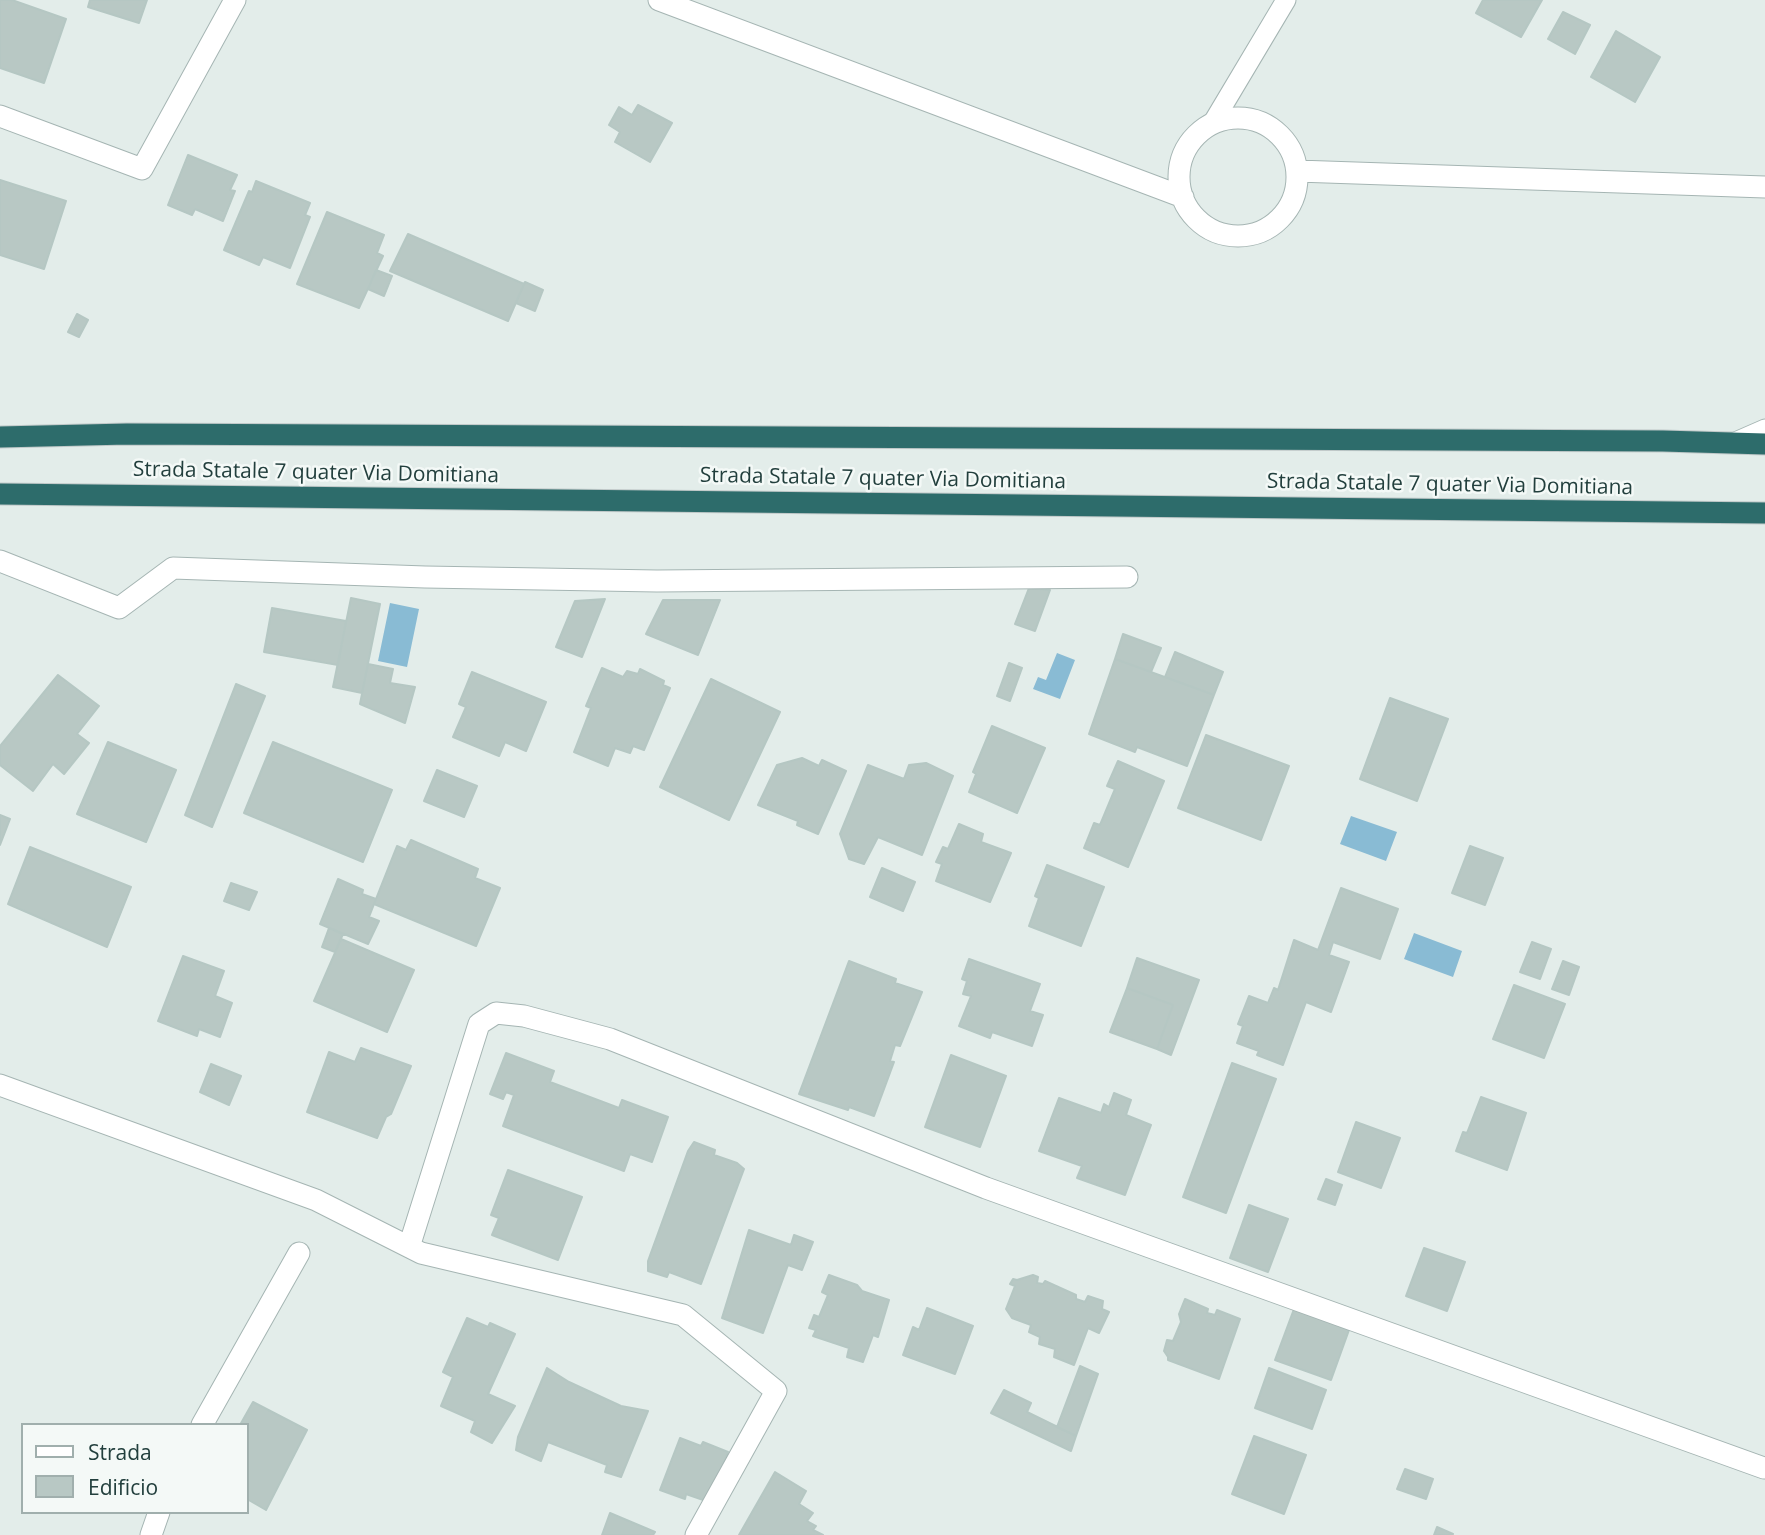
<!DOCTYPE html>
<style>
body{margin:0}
#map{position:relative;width:1765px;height:1535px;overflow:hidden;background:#e3edea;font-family:"Open Sans",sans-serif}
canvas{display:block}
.legend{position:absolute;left:21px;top:1423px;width:228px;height:91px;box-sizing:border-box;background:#f4f9f7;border:2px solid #a0afad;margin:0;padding:9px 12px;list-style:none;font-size:21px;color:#223f3d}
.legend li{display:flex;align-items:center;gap:14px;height:35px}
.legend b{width:35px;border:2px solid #a0afad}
</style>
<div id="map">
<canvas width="1765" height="1535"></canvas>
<ul class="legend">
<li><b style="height:9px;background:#fff"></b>Strada</li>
<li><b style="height:19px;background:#b8c8c4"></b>Edificio</li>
</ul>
</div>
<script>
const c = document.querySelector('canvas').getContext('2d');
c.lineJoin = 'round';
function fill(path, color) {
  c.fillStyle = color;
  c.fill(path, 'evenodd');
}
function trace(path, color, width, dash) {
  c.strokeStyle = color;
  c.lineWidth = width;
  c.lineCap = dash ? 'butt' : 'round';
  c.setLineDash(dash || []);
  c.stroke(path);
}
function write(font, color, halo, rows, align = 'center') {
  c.font = font + ' "Open Sans",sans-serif';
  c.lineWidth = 5;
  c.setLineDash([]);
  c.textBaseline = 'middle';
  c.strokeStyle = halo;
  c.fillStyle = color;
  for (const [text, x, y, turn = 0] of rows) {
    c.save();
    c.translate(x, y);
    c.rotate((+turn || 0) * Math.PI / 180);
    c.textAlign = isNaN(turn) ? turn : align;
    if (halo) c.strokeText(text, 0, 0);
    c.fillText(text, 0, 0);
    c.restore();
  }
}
fill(new Path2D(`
 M390 603 419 609 407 667 378 661Z
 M1057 653 1075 660 1060 699 1033 689 1038 677 1046 680Z
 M1351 816 1397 832 1386 861 1340 844Z
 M1414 933 1462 951 1453 977 1404 959Z`), '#89bbd4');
const building = new Path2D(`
 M0 0H12L66 19 44 83 0 68Z
 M90 0H147L139 23 88 7Z
 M1483 0H1542L1521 37 1476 13Z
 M1563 12 1590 25 1575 54 1548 39Z
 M1616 31 1660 57 1635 102 1591 77Z
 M638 105 672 123 650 162 615 142 620 132 609 125 619 107 632 115Z
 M188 155 237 175 230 190 235 191 223 221 195 209 192 215 168 205Z
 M0 180 66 201 44 269 0 255Z
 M256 181 310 203 305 215 310 217 290 268 263 257 259 265 224 250 249 191 252 192Z
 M327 212 384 235 377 253 383 256 359 308 297 284Z
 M408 234 524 284 508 321 390 271Z
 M376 270 392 276 384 296 368 289Z
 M525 282 543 290 535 311 516 303Z
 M77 314 88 320 79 337 68 332Z
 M1029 588 1050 590 1035 631 1015 624Z
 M351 598 380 604 362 693 333 687Z
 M605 599 582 657 556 647 575 601Z
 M663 600H720L698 655 646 634Z
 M272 608 346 621 338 665 264 652Z
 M1123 634 1161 648 1151 672 1115 659Z
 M1175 652 1223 672 1214 695 1165 677Z
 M1115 659 1214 695 1187 766 1137 747 1135 752 1089 734Z
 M1009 663 1022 668 1010 701 997 696Z
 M368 664 393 669 390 683 415 687 405 723 360 704Z
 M602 668 623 677 627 671 638 674 640 669 664 681 663 685 670 688 644 750 633 746 630 753 615 748 608 766 574 752 591 708 586 706Z
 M472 672 546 702 526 751 505 742 499 756 453 737 466 707 459 704Z
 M58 675 99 706 77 734 89 743 64 774 53 764 33 791 0 765V746Z
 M711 679 780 712 729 820 660 787Z
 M236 684 265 696 212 827 185 815Z
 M1390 698 1448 719 1417 801 1360 779Z
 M992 726 1045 748 1017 813 969 792 976 774 973 772Z
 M1206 735 1289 766 1261 840 1178 808Z
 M108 742 176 770 146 842 77 814Z
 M273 742 392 790 363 862 244 813Z
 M802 758 819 766 822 760 846 771 818 834 797 825 798 821 758 805 777 765Z
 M1118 761 1164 781 1128 867 1084 848 1094 823 1100 825 1115 789 1107 786Z
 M926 763 953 776 922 855 878 837 864 864 849 859 840 834 868 765 904 779 909 765Z
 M437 770 477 786 464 817 424 801Z
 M0 815 10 819 0 845Z
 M959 824 983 834 981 842 1011 853 990 902 936 881 942 864 936 862 943 847 948 849Z
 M411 840 478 869 475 878 500 888 476 946 374 904 397 846 406 850Z
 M1470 846 1503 858 1485 905 1452 893Z
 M30 847 131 887 107 947 8 904Z
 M1047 865 1104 887 1081 946 1029 926 1039 898 1035 896Z
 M882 868 915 882 903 911 870 897Z
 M338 879 363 890 362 894 376 899 369 917 379 921 368 944 320 924Z
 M231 883 257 892 249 910 224 901Z
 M1341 888 1398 909 1380 959 1333 942 1329 955 1349 962 1331 1012 1306 1002 1283 1065 1257 1055 1259 1051 1237 1043 1243 1026 1238 1024 1249 996 1268 1003 1274 988 1278 990 1294 940 1318 950Z
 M329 928 343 934 335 952 322 947Z
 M341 939 414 970 387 1032 314 1001Z
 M1532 942 1551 949 1540 979 1520 972Z
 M183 956 224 971 215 996 232 1003 220 1037 199 1029 197 1036 158 1021Z
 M1137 958 1199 980 1171 1055 1157 1049 1173 1005 1127 988Z
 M969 959 1040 984 1030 1011 1043 1015 1032 1046 992 1032 990 1038 959 1026 971 996 963 994 967 981 962 979Z
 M849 961 896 979 895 983 922 992 900 1046 895 1045 890 1061 894 1062 874 1116 849 1107 848 1110 799 1094Z
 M1563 961 1579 967 1569 995 1552 989Z
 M1514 985 1565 1004 1544 1058 1493 1039Z
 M1127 988 1173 1005 1157 1049 1110 1032Z
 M361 1048 411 1066 391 1114 386 1117 377 1138 307 1112 329 1052 355 1062Z
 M506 1053 554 1071 550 1082 619 1108 622 1100 668 1117 652 1162 630 1154 624 1171 503 1126 514 1095 506 1092 503 1099 490 1094Z
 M951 1055 1006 1076 980 1147 925 1127Z
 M1232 1063 1276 1079 1226 1213 1183 1197Z
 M211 1064 241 1076 229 1105 200 1092Z
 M1114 1093 1131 1100 1126 1115 1151 1125 1125 1195 1077 1178 1082 1166 1039 1151 1059 1098 1101 1113 1104 1104 1109 1107Z
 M1481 1097 1526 1113 1507 1170 1456 1151 1463 1132 1467 1133Z
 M1356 1122 1400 1138 1381 1188 1338 1172Z
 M694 1142 715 1150 714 1155 737 1163 744 1169 701 1284 669 1272 667 1277 648 1271V1261L688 1151Z
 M508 1170 582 1197 558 1260 492 1235 499 1218 491 1215Z
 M1326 1179 1342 1185 1335 1205 1318 1199Z
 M1249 1205 1288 1219 1268 1272 1230 1258Z
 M749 1230 791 1245 794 1235 813 1242 802 1270 788 1265 763 1333 722 1318Z
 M1424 1248 1465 1262 1447 1311 1406 1296Z
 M829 1275 857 1285 862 1291 889 1300 878 1337 873 1335 863 1362 847 1357 849 1348 813 1336 816 1330 809 1328 814 1315 819 1317 828 1295 822 1292Z
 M1033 1275 1038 1277 1037 1283 1043 1284 1045 1281 1076 1295V1299L1085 1302 1088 1296 1103 1301 1102 1309 1109 1312 1099 1333 1088 1328 1074 1365 1054 1357 1055 1349 1039 1344 1040 1337 1029 1332 1031 1325 1012 1318 1006 1309 1015 1286 1010 1284 1013 1279 1017 1280Z
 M1185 1299 1208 1309 1207 1313 1215 1315 1217 1310 1240 1319 1219 1379 1168 1360V1357L1164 1351 1167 1340 1173 1341 1181 1322 1179 1314Z
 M927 1308 973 1326 955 1374 903 1355 913 1327 919 1330Z
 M1294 1309 1349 1330 1331 1380 1275 1360Z
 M467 1318 488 1327 490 1323 515 1334 488 1394 515 1406 492 1443 471 1432 475 1421 441 1406 453 1377 443 1372Z
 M1080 1366 1098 1374 1076 1436 1057 1427Z
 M547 1368 569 1382 621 1406 648 1411 621 1477 605 1472 607 1465 548 1442 541 1461 516 1450 518 1437Z
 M1269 1368 1326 1390 1312 1429 1255 1408Z
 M1004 1390 1031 1403 1027 1412 1076 1436 1071 1451 991 1413Z
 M253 1402 307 1430 266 1510 247 1499V1425H240Z
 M1254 1436 1306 1455 1284 1514 1232 1494Z
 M680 1438 701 1446 703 1442 728 1452 709 1502 686 1494 685 1499 660 1490Z
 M1405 1469 1433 1479 1426 1499 1397 1489Z
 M775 1472 806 1491 799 1504 813 1513 807 1521 816 1526 813 1530 823 1535H739Z
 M610 1513 655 1532 653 1535H602Z
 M1437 1527 1453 1534 1452 1535H1434Z`);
fill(building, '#b8c8c4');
trace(building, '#b5c7c3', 2);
const lane = new Path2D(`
 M1212 124 1286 0
 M1733 443 1765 429`);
const street = new Path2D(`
 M659 0 1183 197
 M0 116 142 169 235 0
 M1179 177a59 59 0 1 1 118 0a59 59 0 1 1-118 0Z
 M1297 171 1765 187
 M0 561 119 608 173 568 425 577 657 581 1127 577
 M0 1085 316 1200 421 1253 683 1315 776 1391 696 1535
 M409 1247 479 1024 496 1013 524 1016 610 1039 986 1188 1764 1468
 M202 1425 299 1253
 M151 1535 159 1512`);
const highway = new Path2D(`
 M0 437 127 434 1663 441 1765 444
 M0 494 1765 513`);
trace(lane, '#a5b5b3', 21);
trace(street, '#a5b5b3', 23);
trace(highway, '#c1c9c9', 23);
trace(lane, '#fff', 19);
trace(street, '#fff', 21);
trace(highway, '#2d6c6b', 21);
write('21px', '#223f3d', '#f4f9f7', [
 ["Strada Statale 7 quater Via Domitiana",316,473,1],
 ["Strada Statale 7 quater Via Domitiana",883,479,1],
 ["Strada Statale 7 quater Via Domitiana",1450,485,1]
]);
</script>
